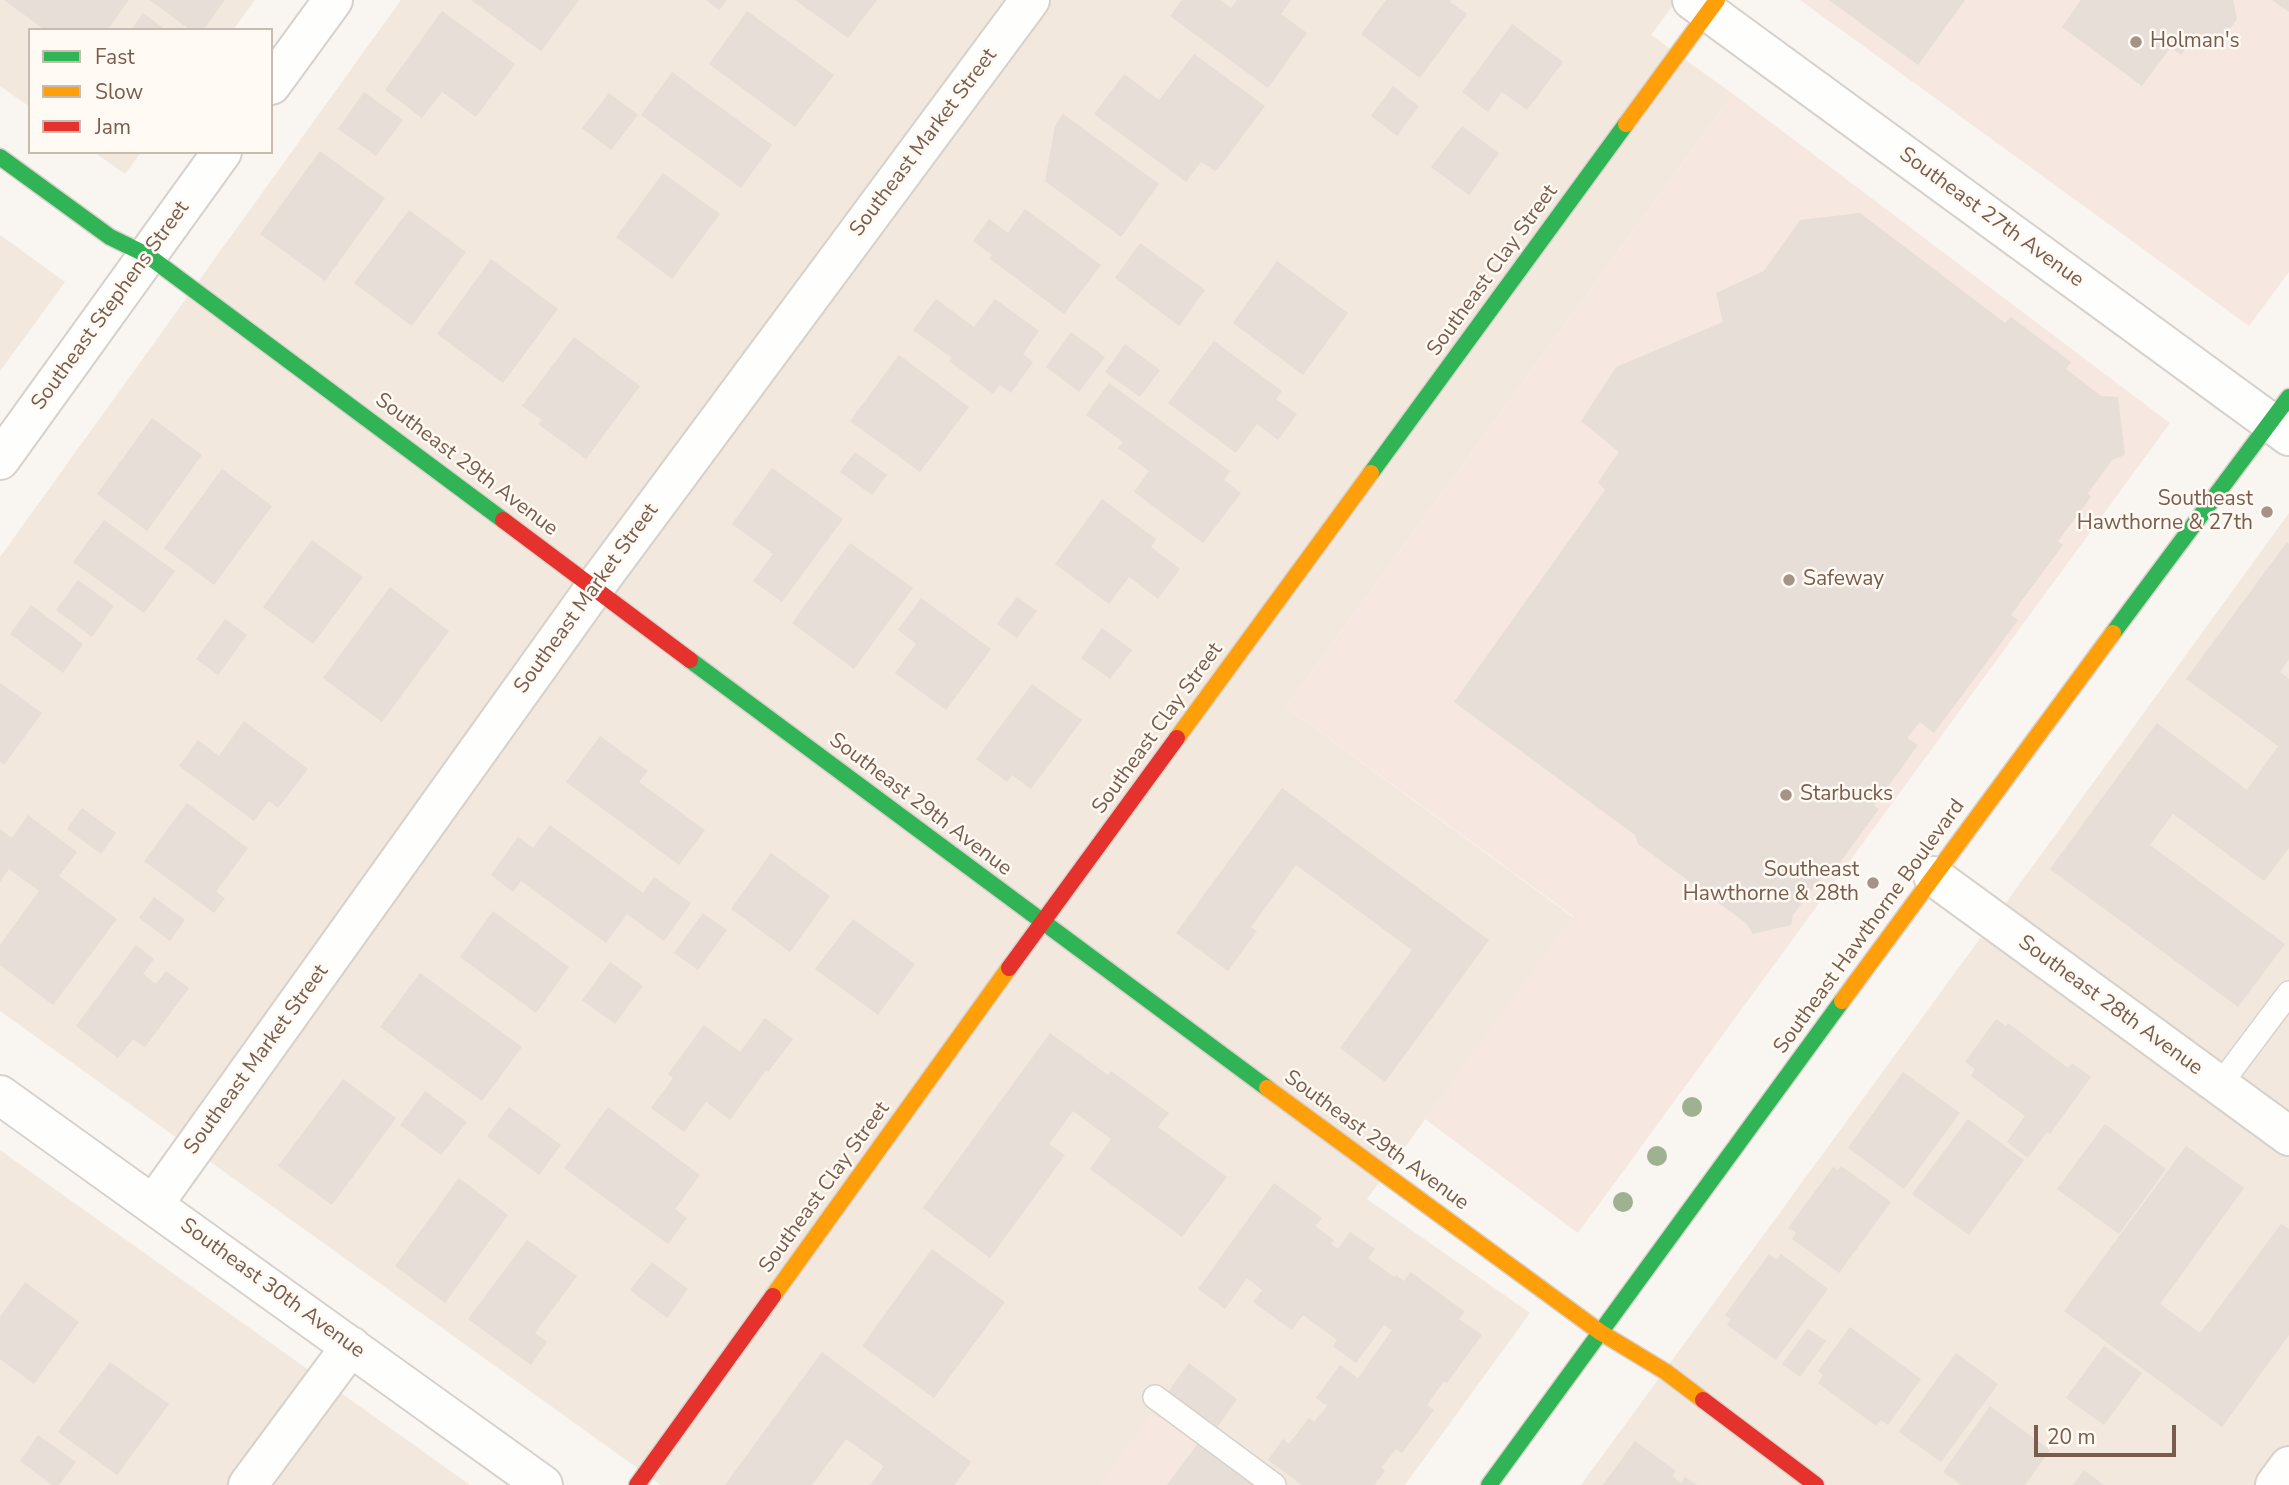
<!DOCTYPE html>
<style>
body{margin:0}
#map{position:relative;width:2289px;height:1485px;overflow:hidden;background:#f9f5f0;font-family:"Nunito Sans",sans-serif}
canvas{display:block}
.legend{position:absolute;left:28px;top:28px;width:245px;height:126px;box-sizing:border-box;background:#fffaf3;border:2px solid #cabbb1;margin:0;padding:9px 12px;list-style:none;font-size:21px;color:#7a5c4d}
.legend li{display:flex;align-items:center;gap:14px;height:35px}
.legend b{width:35px;border:2px solid #cabbb1}
.scale{position:absolute;left:2034px;top:1425px;width:142px;height:32px;box-sizing:border-box;border:4px solid #7a5c4d;border-top:0;padding-left:9px;font-size:21px;line-height:24px;white-space:nowrap;color:#7a5c4d;-webkit-text-stroke:5px #fffaf3;paint-order:stroke}
</style>
<div id="map">
<canvas width="2289" height="1485"></canvas>
<ul class="legend">
<li><b style="height:9px;background:#30b455"></b>Fast</li>
<li><b style="height:9px;background:#ff9f0a"></b>Slow</li>
<li><b style="height:9px;background:#e5322d"></b>Jam</li>
</ul>
<div class="scale">20 m</div>
</div>
<script>
const c = document.querySelector('canvas').getContext('2d');
c.lineJoin = 'round';
function fill(path, color) {
  c.fillStyle = color;
  c.fill(path, 'evenodd');
}
function trace(path, color, width, dash) {
  c.strokeStyle = color;
  c.lineWidth = width;
  c.lineCap = dash ? 'butt' : 'round';
  c.setLineDash(dash || []);
  c.stroke(path);
}
function write(font, color, halo, rows, align = 'center') {
  c.font = font + ' "Nunito Sans",sans-serif';
  c.lineWidth = 5;
  c.setLineDash([]);
  c.textBaseline = 'middle';
  c.strokeStyle = halo;
  c.fillStyle = color;
  for (const [text, x, y, turn = 0] of rows) {
    c.save();
    c.translate(x, y);
    c.rotate((+turn || 0) * Math.PI / 180);
    c.textAlign = isNaN(turn) ? turn : align;
    if (halo) c.strokeText(text, 0, 0);
    c.fillText(text, 0, 0);
    c.restore();
  }
}
fill(new Path2D(`
 M0 0H255L233 30H30V107L0 86Z
 M401 0H1677L1651 35 1733 94 1286 707 1573 917 1367 1199 1530 1313 1405 1485H661L0 1011V557Z
 M94 152H141L125 174Z
 M0 235 65 282 0 371Z
 M2289 513V1485H1581L1995 918Z
 M0 1150 470 1485H0Z`), '#f2e8de');
fill(new Path2D(`
 M1800 0H2289V272L2249 326Z
 M1733 94 2170 423 1578 1233 1425 1119 1573 916 1286 707Z
 M1163 1396 1283 1485H1100Z`), '#f6e8e1');
fill(new Path2D(`
 M4 0H129L107 30H45Z
 M150 0H225L203 30H190Z
 M471 0H579L541 51Z
 M706 0H727L719 10Z
 M795 0H877L848 38Z
 M1182 0H1220L1231 8 1237 0H1291L1281 14 1307 33 1268 88 1170 16Z
 M1386 0H1451L1450 2 1467 14 1420 78 1361 34Z
 M1829 0H1965L1918 65Z
 M2081 0H2233L2237 19 2221 41 2198 43 2193 39 2181 55 2171 47 2142 86 2062 27Z
 M2272 0H2289V12L2283 8Z
 M442 11 515 64 476 117 442 92 422 118 385 90Z
 M747 11 834 75 795 127 709 64Z
 M143 13 166 30H131Z
 M1512 24 1563 62 1527 110 1502 92 1488 112 1462 92Z
 M1194 54 1265 106 1221 165 1215 171 1201 162 1186 182 1094 114 1124 74 1159 100Z
 M672 72 772 145 741 188 641 115Z
 M1393 86 1419 106 1397 136 1371 116Z
 M364 92 403 120 376 156 338 129Z
 M609 93 638 115 611 150 582 128Z
 M1063 114 1159 184 1121 237 1045 181 1055 126Z
 M1462 126 1499 153 1469 195 1431 167Z
 M320 151 385 198 325 281 260 234Z
 M663 173 720 214 672 279 616 237Z
 M1025 209 1101 265 1064 314 989 258 992 255 973 241 989 219 1008 233Z
 M409 210 466 252 412 326 354 283Z
 M1860 213 2005 323 2011 317 2071 362 2066 369 2101 396 2118 397 2125 455 2112 460 2088 493 2091 497 2058 541 2063 545 2011 615 2018 620 1934 733 1920 722 1907 738 1918 745 1874 806 1879 809 1828 879 1823 875 1793 915 1791 925 1753 934 1746 923 1638 844 1635 835 1454 702 1605 490 1598 482 1619 452 1581 421 1616 367 1723 322 1716 293 1764 271 1800 220Z
 M1140 243 1205 290 1179 326 1115 278Z
 M491 259 558 309 503 383 437 334Z
 M1277 261 1348 313 1303 375 1233 323Z
 M936 299 974 327 995 299 1039 331 1023 354 1033 362 1011 393 1000 385 993 394 949 361 952 358 913 330Z
 M1071 332 1105 357 1079 392 1046 367Z
 M574 337 640 386 586 459 538 424 542 420 522 406Z
 M1214 341 1282 391 1276 399 1297 414 1278 440 1257 424 1236 453 1168 403Z
 M1125 344 1160 370 1140 397 1105 372Z
 M899 355 969 407 920 472 850 421Z
 M1109 383 1230 471 1224 480 1241 493 1203 543 1134 492 1149 471 1118 448 1123 442 1086 415Z
 M152 418 202 455 147 531 97 494Z
 M855 452 887 475 872 495 840 472Z
 M772 468 843 519 782 602 753 581 773 554 732 524Z
 M222 469 272 506 214 585 164 548Z
 M1102 499 1156 539 1151 547 1180 569 1158 599 1129 577 1109 604 1055 564Z
 M104 520 175 571 144 613 73 562Z
 M312 540 363 577 313 644 263 607Z
 M2287 542 2289 544V659L2280 672 2289 679V848L2264 881 2173 814 2150 845 2285 944 2238 1007 2050 869 2157 723 2247 790 2278 746 2186 679Z
 M850 543 913 588 854 669 792 623Z
 M78 580 114 606 92 637 56 610Z
 M390 587 449 631 382 722 323 678Z
 M1017 597 1037 611 1017 638 997 624Z
 M921 598 991 649 946 710 895 673 916 644 898 630Z
 M31 605 83 644 63 673 10 634Z
 M225 619 247 635 218 675 196 659Z
 M1102 628 1132 650 1110 679 1081 658Z
 M0 683 42 713 4 765 0 761Z
 M1032 684 1082 720 1031 789 1012 775 1007 782 976 759Z
 M244 721 308 769 278 808 269 801 254 821 179 766 198 740 219 756Z
 M600 736 648 771 639 782 705 830 679 865 566 782Z
 M1282 788 1489 940 1385 1082 1340 1048 1412 950 1296 865 1251 927 1257 931 1228 971 1176 933Z
 M187 803 248 848 216 892 225 898 214 913 144 861Z
 M82 808 116 833 101 854 67 829Z
 M28 815 77 852 59 876 117 919 53 1005 0 965V945L39 891 9 869 0 882V829L12 838Z
 M550 825 643 893 654 877 691 903 664 941 627 914 606 943 521 881 513 892 491 875 518 837 533 848Z
 M771 853 830 896 790 952 731 909Z
 M154 897 185 920 170 941 139 918Z
 M493 911 569 967 536 1013 460 957Z
 M703 913 727 930 698 970 674 953Z
 M853 919 915 964 878 1015 815 969Z
 M136 945 154 959 143 974 156 984 166 971 189 988 145 1047 133 1039 118 1058 76 1026Z
 M610 962 643 986 615 1024 582 1000Z
 M420 973 522 1047 482 1101 380 1027Z
 M765 1018 793 1039 768 1072 766 1070 730 1120 706 1102 684 1132 651 1108 673 1078 668 1074 704 1025 740 1052Z
 M1996 1019 2006 1026 2008 1023 2068 1068 2072 1063 2091 1077 2050 1134 2047 1132 2028 1158 2007 1142 2025 1116 1971 1076 1975 1069 1965 1062Z
 M1050 1033 1108 1075 1111 1071 1169 1113 1158 1127 1227 1177 1182 1237 1090 1169 1111 1139 1073 1111 1049 1144 1065 1155 990 1258 923 1208Z
 M1903 1072 1960 1113 1904 1189 1848 1148Z
 M343 1079 396 1118 332 1205 278 1166Z
 M425 1091 467 1122 441 1155 400 1125Z
 M509 1107 561 1145 539 1175 487 1136Z
 M608 1107 700 1175 675 1209 687 1218 668 1244 564 1168Z
 M1968 1119 2024 1160 1969 1235 1912 1194Z
 M2105 1124 2166 1169 2119 1234 2057 1189Z
 M2186 1146 2244 1188 2160 1304 2200 1333 2281 1224 2289 1229V1335L2222 1427 2064 1311Z
 M1841 1166 1891 1202 1839 1273 1792 1239 1796 1233 1788 1228 1833 1167 1838 1170Z
 M459 1178 508 1215 445 1303 395 1266Z
 M1274 1183 1322 1218 1315 1226 1334 1240 1331 1244 1338 1249 1350 1232 1375 1249 1368 1258 1394 1277 1396 1275 1404 1281 1411 1272 1465 1312 1459 1319 1482 1335 1447 1383 1444 1381 1427 1405 1434 1410 1402 1453 1396 1449 1381 1468 1385 1471 1374 1485H1302L1268 1460 1283 1439 1289 1444 1309 1418 1314 1422 1327 1406 1316 1398 1340 1365 1358 1378 1392 1330 1384 1325 1356 1363 1333 1346 1337 1340 1303 1315 1292 1330 1253 1302 1262 1290 1247 1278 1225 1309 1198 1289Z
 M527 1240 577 1276 535 1333 547 1342 531 1365 468 1319Z
 M932 1249 1005 1302 934 1398 862 1346Z
 M1769 1254 1777 1260 1781 1254 1828 1289 1776 1360 1727 1325 1731 1319 1725 1315Z
 M652 1262 688 1289 667 1318 630 1290Z
 M25 1282 79 1322 34 1384 0 1359V1317Z
 M1850 1327 1921 1379 1888 1425 1881 1420 1876 1426 1818 1383 1823 1375 1818 1371Z
 M1808 1329 1826 1341 1800 1377 1782 1364Z
 M2104 1346 2142 1373 2104 1425 2066 1398Z
 M822 1352 971 1462 955 1485H870L884 1466 846 1439 812 1485H725Z
 M1956 1353 1998 1384 1941 1462 1899 1432Z
 M110 1362 169 1404 117 1475 58 1432Z
 M1189 1363 1237 1399 1216 1429 1167 1393Z
 M1990 1406 2050 1450 2025 1485H1961L1943 1472Z
 M38 1435 76 1462 59 1485H52L20 1461Z
 M1635 1441 1676 1471 1672 1476 1681 1483 1685 1477 1697 1485H1603Z
 M1199 1442 1258 1485H1167Z
 M2084 1470 2104 1485H2073Z`), '#e6ded7');
const lane = new Path2D(`
 M2219 1086 2289 993
 M1155 1397 1274 1485`);
const street = new Path2D(`
 M1692 0 2289 436
 M271 85 333 0
 M0 460 222 152
 M1933 876 2289 1136
 M0 1095 543 1485
 M153 1205 595 587 1030 0
 M248 1485 351 1346
 M2275 1485 2289 1466`);
const fast = new Path2D(`
 M0 157 110 237 147 255 503 520
 M1371 473 1626 124
 M2113 633 2289 397
 M690 660 1267 1088
 M1489 1485 1842 1001`);
const slow = new Path2D(`
 M1626 124 1717 0
 M1177 738 1371 473
 M1842 1001 2113 633
 M1267 1088 1600 1332 1666 1372 1703 1400
 M773 1296 1009 968`);
const jam = new Path2D(`
 M503 520 690 660
 M1009 968 1177 738
 M1703 1400 1816 1485
 M637 1485 773 1296`);
trace(lane, '#d7d1cb', 26);
trace(street, '#d7d1cb', 42);
trace(fast, '#d9d2cb', 19);
trace(slow, '#d9d2cb', 19);
trace(jam, '#d9d2cb', 19);
trace(lane, '#fefefd', 23);
trace(street, '#fefefd', 38);
trace(fast, '#30b455', 16);
trace(slow, '#ff9f0a', 16);
trace(jam, '#e5322d', 16);
c.fillStyle = '#9eb190';
for (const [x, y] of [
 [1692,1107],
 [1657,1156],
 [1623,1202]
]) {
  c.beginPath();
  c.arc(x, y, 10, 0, 2 * Math.PI);
  c.fill();
}
for (const [x, y, r, color] of [
 [2136,42,7,"#a69286"],
 [2267,512,7,"#a69286"],
 [1789,580,7,"#a69286"],
 [1786,795,7,"#a69286"],
 [1873,883,7,"#a69286"]
]) {
  const dot = new Path2D();
  dot.arc(x, y, r, 0, 2 * Math.PI);
  c.fillStyle = color;
  c.fill(dot);
  trace(dot, '#fffaf3', 2.5);
}
write('21px', '#7a5c4d', '#fffaf3', [
 ["Holman's",2150,42],
 ["Southeast",2253,500,"right"],
 ["Hawthorne & 27th",2253,524,"right"],
 ["Safeway",1803,580],
 ["Starbucks",1800,795],
 ["Southeast",1859,871,"right"],
 ["Hawthorne & 28th",1859,895,"right"]
], 'left');
write('21px', '#7a5c4d', '#fffaf3', [
 ["Southeast Market Street",924,143,-53],
 ["Southeast 27th Avenue",1991,218,36],
 ["Southeast Clay Street",1493,271,-54],
 ["Southeast Stephens Street",111,306,-54],
 ["Southeast 29th Avenue",466,465,37],
 ["Southeast Market Street",587,599,-54],
 ["Southeast Clay Street",1158,729,-54],
 ["Southeast 29th Avenue",920,805,37],
 ["Southeast Hawthorne Boulevard",1870,927,-54],
 ["Southeast 28th Avenue",2110,1006,36],
 ["Southeast Market Street",257,1060,-54],
 ["Southeast 29th Avenue",1376,1141,36],
 ["Southeast Clay Street",825,1188,-54],
 ["Southeast 30th Avenue",272,1289,36]
]);
</script>
